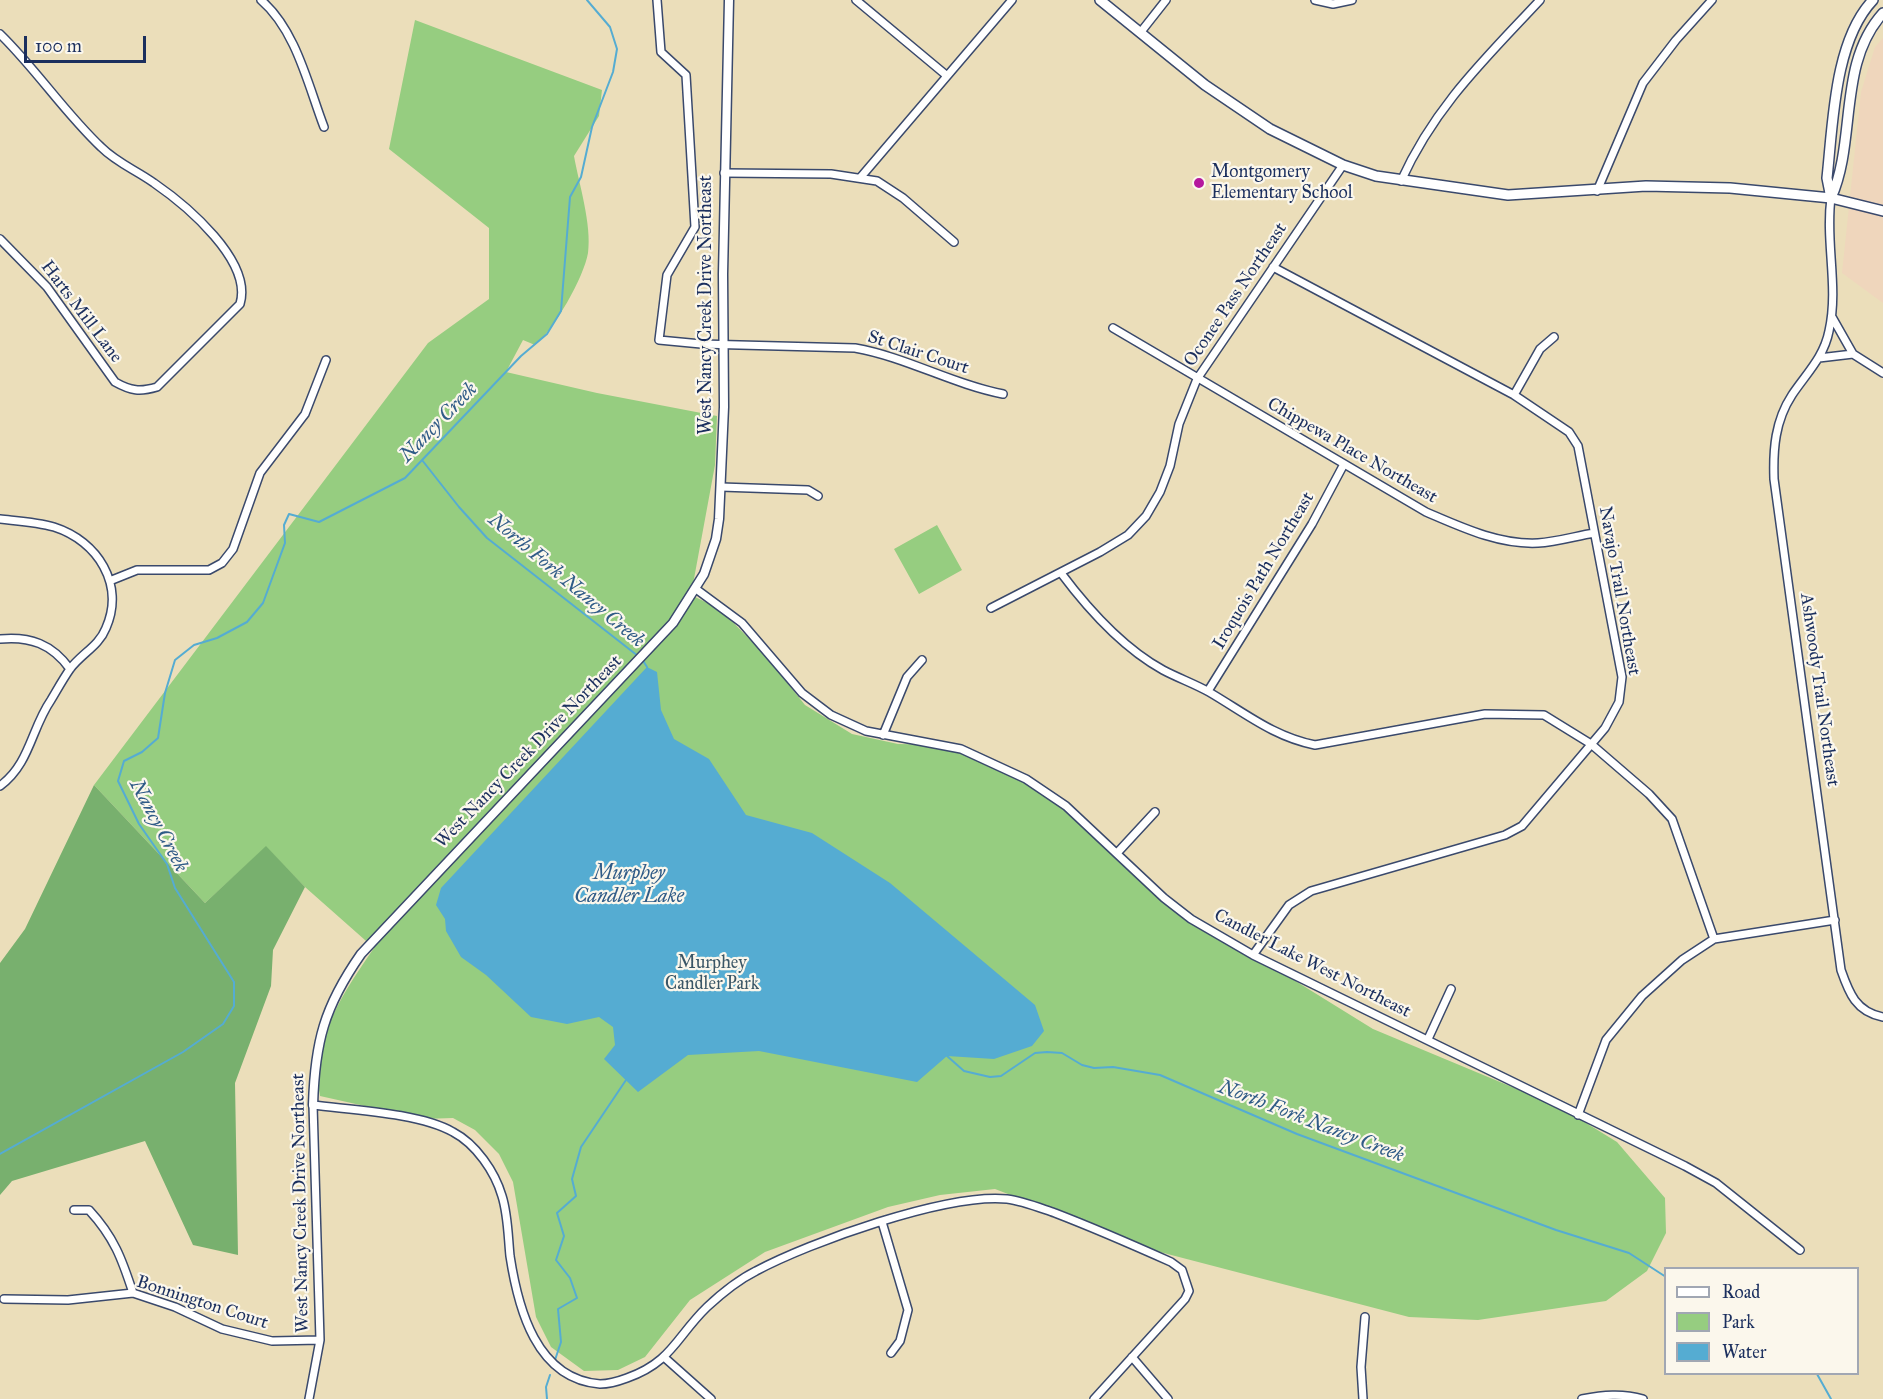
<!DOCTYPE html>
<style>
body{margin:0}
#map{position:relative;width:1883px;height:1399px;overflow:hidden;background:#ebdeba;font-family:"IM FELL Great Primer",serif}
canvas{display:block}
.legend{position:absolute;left:1664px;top:1267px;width:195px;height:108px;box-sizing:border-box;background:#fbf7ec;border:2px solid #a1a7b3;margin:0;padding:8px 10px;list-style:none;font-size:18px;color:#1b2f5e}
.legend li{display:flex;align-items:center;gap:12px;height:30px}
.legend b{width:30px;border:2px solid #a1a7b3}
.scale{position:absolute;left:24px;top:36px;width:122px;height:27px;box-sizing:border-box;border:3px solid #1b2f5e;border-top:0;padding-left:8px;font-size:18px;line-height:21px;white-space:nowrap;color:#1b2f5e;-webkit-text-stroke:4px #fbf7ec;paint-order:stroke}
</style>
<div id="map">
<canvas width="1883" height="1399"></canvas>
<ul class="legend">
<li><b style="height:8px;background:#fff"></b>Road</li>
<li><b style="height:16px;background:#96cd80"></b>Park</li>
<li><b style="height:16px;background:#55acd2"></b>Water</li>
</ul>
<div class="scale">100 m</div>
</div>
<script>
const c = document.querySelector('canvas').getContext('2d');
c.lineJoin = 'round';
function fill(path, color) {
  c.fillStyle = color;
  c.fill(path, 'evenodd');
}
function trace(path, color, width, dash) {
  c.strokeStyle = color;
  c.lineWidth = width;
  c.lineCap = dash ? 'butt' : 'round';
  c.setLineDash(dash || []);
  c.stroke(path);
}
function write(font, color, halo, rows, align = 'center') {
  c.font = font + ' "IM FELL Great Primer",serif';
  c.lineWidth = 4.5;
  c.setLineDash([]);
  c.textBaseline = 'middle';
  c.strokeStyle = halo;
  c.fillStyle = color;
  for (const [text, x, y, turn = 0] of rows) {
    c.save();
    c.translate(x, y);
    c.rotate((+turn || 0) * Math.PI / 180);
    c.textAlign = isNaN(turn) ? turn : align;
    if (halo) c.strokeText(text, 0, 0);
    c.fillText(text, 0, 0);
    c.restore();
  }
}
fill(new Path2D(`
 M1883 38V303L1842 273 1861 92 1875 47Z`), '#efd6bc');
fill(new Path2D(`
 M415 20 602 90 599 116 574 156C579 184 592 225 588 253 584 277 554 330 535 345L523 340 506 372 597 393 717 416 715 465 691 595 720 609 765 655 805 705 852 734 898 744 952 745 1021 776 1058 803 1142 879 1213 930 1373 1029 1560 1107 1617 1142 1665 1198 1666 1233 1647 1271 1606 1301 1478 1320 1409 1317 1156 1251 995 1189 940 1195 888 1207 765 1252 690 1300 645 1357 618 1370 584 1371 551 1347 536 1317 513 1182 499 1154 475 1130 453 1118 423 1119 320 1096C309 1042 345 990 374 948L305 887 266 847 205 903 94 785 428 343 489 299V228L389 149Z
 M937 525 962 570 919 594 894 549Z`), '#96cd80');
fill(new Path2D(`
 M94 785 205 903 266 846 305 887 273 950 271 986 235 1083 238 1255 193 1245 145 1141 12 1181 0 1195V963L25 929Z`), '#78b06e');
fill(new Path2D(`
 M647 667 657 672 661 710 674 739 709 759 746 815 812 833 890 883 1035 1005 1044 1031 1032 1046 994 1059 947 1056 917 1082 759 1051 688 1055 638 1092 604 1059 615 1045 613 1027 599 1017 567 1024 531 1017 486 975 461 957 446 931 445 919 436 905 441 888Z`), '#55acd2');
trace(new Path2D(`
 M422 460 459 507 487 538 638 656
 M642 659 647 667
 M947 1056 964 1071 990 1077 1001 1076 1035 1053 1047 1052 1062 1053 1082 1065 1094 1068 1113 1067 1160 1075 1297 1134 1556 1230 1629 1253 1666 1277
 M0 1154 183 1052 223 1024 234 1006V982L175 888 167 864 139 824 118 781 124 761 142 752 158 738 165 693 175 660 194 645 217 638 247 622 263 603 285 543 284 525 289 514 319 522 405 478 521 356 547 334 561 311 570 197 581 177 592 127 613 72 617 49 610 27 587 0
 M555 1360 561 1342 558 1309 577 1298 570 1278 556 1260 564 1236 557 1213 576 1196 572 1179 581 1147 626 1080
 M1817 1374 1831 1399
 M547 1399 546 1387 550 1375`), '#55acd2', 2);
const minor = new Path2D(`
 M261 0C296 30 308 85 324 127
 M657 0 661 52 686 75 695 227 667 275 659 340 701 344 855 348C906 357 952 384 1003 394
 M856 0 946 75
 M1315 0 1333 4 1352 0
 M1140 33 1166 0
 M0 34C36 69 64 112 101 147 117 163 136 170 154 183 186 205 253 261 240 304L157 387C140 392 131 391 115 382L47 287 0 239
 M724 173 831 174 877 181 903 198 954 242
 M860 178 1012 0
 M1401 181C1435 106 1485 59 1540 0
 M1597 191 1643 83 1676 40 1712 0
 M1831 198C1825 242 1839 287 1829 331 1824 357 1806 374 1792 395 1775 421 1773 449 1774 479L1841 970C1849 993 1856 1012 1883 1017
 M1832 317 1853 354
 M1113 328 1426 512C1461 527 1499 545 1538 543 1556 542 1576 536 1594 533
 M1819 358 1853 354 1883 373
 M1514 395 1540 349 1554 337
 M721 487 808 490 818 496
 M0 519C18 521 37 522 54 527 98 541 125 585 106 628 99 646 81 654 70 669 63 679 57 690 51 700 31 729 30 764 0 786
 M1061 573C1088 609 1123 648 1163 670 1178 678 1195 684 1209 692 1245 713 1274 737 1315 745L1485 714 1544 715 1591 744 1649 794 1672 819 1714 939
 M112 580 137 570H209L222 563 233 549 260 473 305 414 326 360
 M696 589 742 623 802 693 831 715 866 731 961 749 1026 779 1066 806 1164 898 1191 919 1253 955 1685 1166 1716 1183 1800 1250
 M991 608 1100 552 1128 535 1146 516 1160 492 1170 466 1179 424 1197 379 1343 165
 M0 639C30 636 52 644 70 669
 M1208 691 1312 524 1344 464
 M883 735 907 677 922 660
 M1118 852 1155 812
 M1253 955 1289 905 1311 891 1505 835 1522 826 1605 728 1619 702 1622 677 1578 446 1569 432 1514 395 1273 267
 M1428 1039 1451 989
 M1578 1115 1606 1040 1642 996 1682 960 1714 939 1835 920
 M74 1210H89C114 1237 122 1259 133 1293
 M882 1222 908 1310 900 1341 891 1353
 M4 1299 68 1300 133 1293 175 1307 222 1329 272 1341 320 1340
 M1132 1357 1168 1399
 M665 1358 711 1399
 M309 1399 320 1340 313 1105C352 1110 420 1113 453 1132 476 1144 495 1172 502 1196 508 1215 508 1236 510 1256 518 1308 536 1379 600 1384 609 1384 619 1381 627 1378 672 1362 676 1337 707 1307 722 1293 738 1280 756 1271 810 1242 947 1193 1007 1199 1023 1201 1040 1208 1055 1213 1094 1228 1133 1245 1171 1262L1182 1270 1189 1291 1185 1299 1094 1399
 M1363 1399 1361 1367 1365 1317
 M1582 1399C1603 1395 1622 1393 1643 1399`);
const tertiary = new Path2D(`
 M313 1105C315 1042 324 1007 361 954L673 623 704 574 716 539 719 519 724 407 723 274 729 0`);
const secondary = new Path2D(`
 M1100 0 1205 85 1270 129 1343 165 1376 176 1508 195 1646 186 1730 188 1831 198 1883 211
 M1831 198 1827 178C1833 124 1834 41 1873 0
 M1831 198C1857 140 1837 64 1883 13`);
trace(minor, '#3a496c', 10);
trace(tertiary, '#3a496c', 11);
trace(secondary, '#3a496c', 12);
trace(minor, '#fff', 7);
trace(tertiary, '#fff', 8);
trace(secondary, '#fff', 9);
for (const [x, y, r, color] of [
 [1199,183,6,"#b5179e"]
]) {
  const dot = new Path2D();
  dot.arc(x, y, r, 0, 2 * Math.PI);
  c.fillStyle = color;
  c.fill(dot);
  trace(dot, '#fbf7ec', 2);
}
write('18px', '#1b2f5e', '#fbf7ec', [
 ["Montgomery",1211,173],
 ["Elementary School",1211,194]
], 'left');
write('18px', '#1b2f5e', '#fbf7ec', [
 ["Oconee Pass Northeast",1236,295,-56],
 ["West Nancy Creek Drive Northeast",707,305,-90],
 ["Harts Mill Lane",81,312,53],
 ["St Clair Court",918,353,18],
 ["Chippewa Place Northeast",1352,451,30],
 ["Iroquois Path Northeast",1264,571,-59],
 ["Navajo Trail Northeast",1619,591,80],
 ["Ashwoody Trail Northeast",1819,690,82],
 ["West Nancy Creek Drive Northeast",529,752,-46],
 ["Candler Lake West Northeast",1312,964,27],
 ["West Nancy Creek Drive Northeast",301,1203,-91],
 ["Bonnington Court",202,1303,18]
]);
write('18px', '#3a5666', '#fbf7ec', [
 ["Murphey",712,964],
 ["Candler Park",712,985]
]);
write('italic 20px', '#2f5b87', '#fbf7ec', [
 ["Nancy Creek",439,423,-46],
 ["North Fork Nancy Creek",566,581,40],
 ["Nancy Creek",158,826,62],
 ["Murphey",629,874],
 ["Candler Lake",629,897],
 ["North Fork Nancy Creek",1311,1122,21]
]);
</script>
